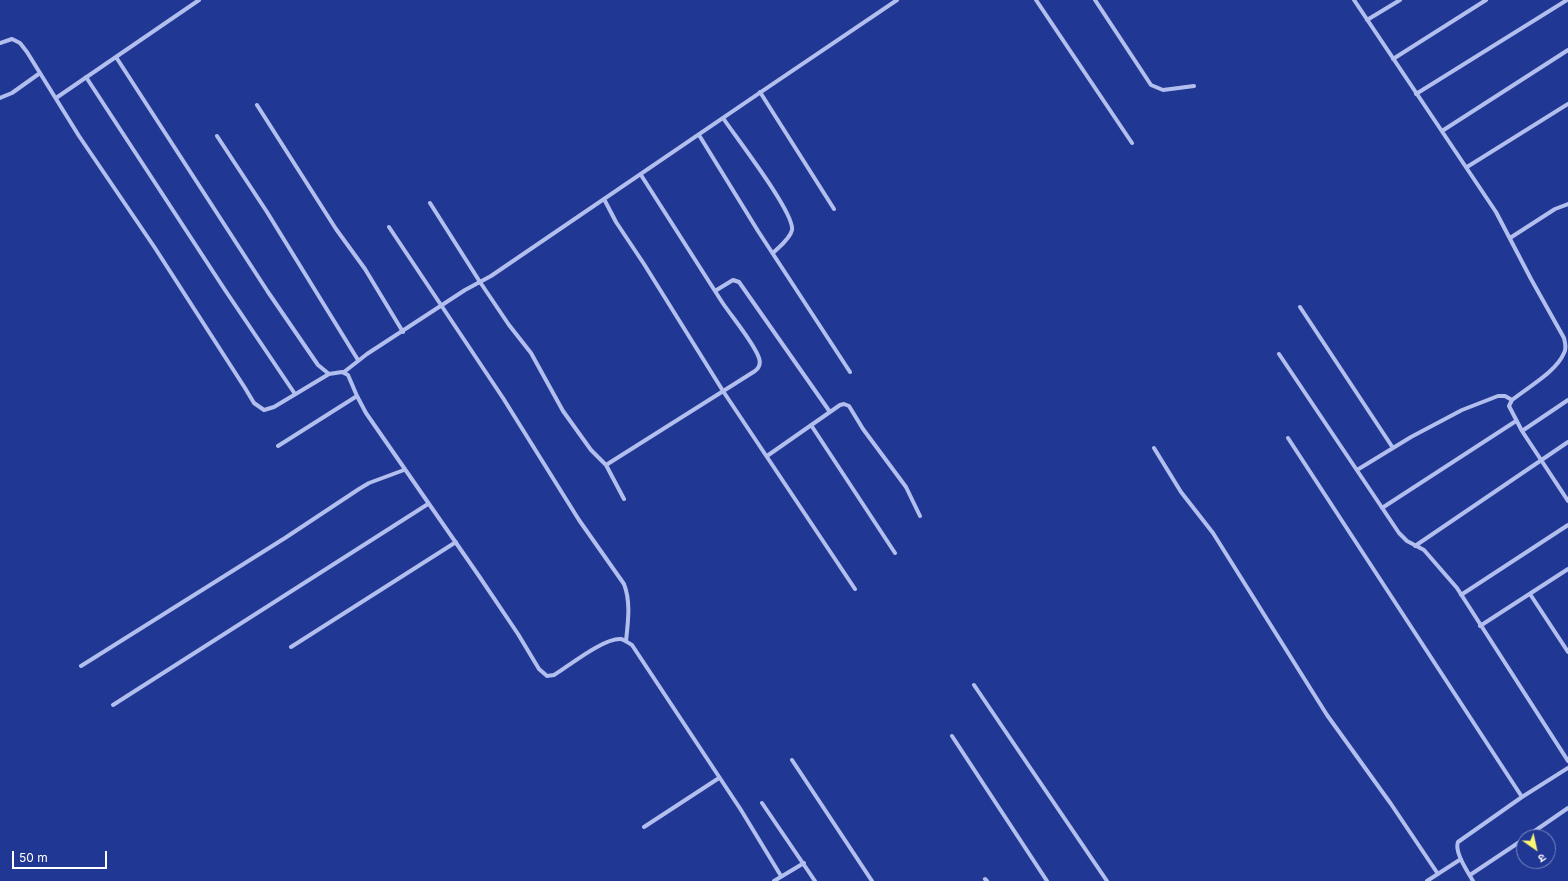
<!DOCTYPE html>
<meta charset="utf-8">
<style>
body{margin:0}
#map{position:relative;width:1568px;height:881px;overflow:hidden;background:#203793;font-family:Inter,"Noto Sans Devanagari",sans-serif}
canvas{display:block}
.north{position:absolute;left:1516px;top:829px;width:40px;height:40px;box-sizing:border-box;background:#203793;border:1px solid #7987be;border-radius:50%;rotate:146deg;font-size:11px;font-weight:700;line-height:16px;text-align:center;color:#fff}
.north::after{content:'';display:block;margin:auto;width:14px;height:18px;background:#fbf473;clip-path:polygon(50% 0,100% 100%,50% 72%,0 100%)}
.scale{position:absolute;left:12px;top:851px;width:95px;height:18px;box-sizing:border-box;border:2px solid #fff;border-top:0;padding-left:5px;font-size:12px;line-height:14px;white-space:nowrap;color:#fff;-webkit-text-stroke:3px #203793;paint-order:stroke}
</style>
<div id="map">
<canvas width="1568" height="881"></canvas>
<div class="north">उ</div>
<div class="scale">50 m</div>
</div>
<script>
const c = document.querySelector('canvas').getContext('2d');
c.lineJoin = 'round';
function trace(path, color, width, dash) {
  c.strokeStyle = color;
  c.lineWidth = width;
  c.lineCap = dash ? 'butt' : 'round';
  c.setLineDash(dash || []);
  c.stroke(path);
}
trace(new Path2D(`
 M1036 0 1132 143
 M1095 0 1151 85 1163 90 1194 86
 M1354 0 1496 212 1531 279 1564 338C1565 343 1567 348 1564 353 1556 372 1528 387 1512 400L1509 406 1522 431 1568 501
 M1367 20 1400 0
 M0 43 12 39 20 43 27 52 79 136 155 248 245 388 254 403 264 410 274 407 329 374 342 372 348 375 357 396 366 413 479 576 518 634 539 669 547 676 554 675C569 666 603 638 621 639 625 640 628 643 632 645L741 810 781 876
 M116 57 268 292 318 365 329 374
 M1393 59 1486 0
 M86 77 225 290 295 394
 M760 92 834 209
 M1416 94 1567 0
 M0 98 12 93 40 73
 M56 98 199 0
 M257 105 336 229 365 269 403 332
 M723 118C735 136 795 213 792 230 790 239 779 247 773 253
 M1442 131 1568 50
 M699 135 758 231 850 372
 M217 136 267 212 358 360
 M1467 167 1568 104
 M604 199 616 222 644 264 723 391 855 589
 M430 203 480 282 509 325 531 353 563 411 591 450 606 465 624 499
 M389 227 503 398 579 520 624 584C631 602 628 622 626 641
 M1510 238 1555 209 1568 204
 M715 291 733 280 739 282 830 412
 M1300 307 1393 448
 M1279 354 1399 533 1407 541 1424 550 1457 588 1568 761
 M344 372 367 354 465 290 491 276C627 184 761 91 897 0
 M811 425 895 553
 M1522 431 1568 400
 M1288 438 1522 797
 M278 446 357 396
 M1154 448 1181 492 1213 533 1327 715 1391 804 1438 874
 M767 456 840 405 844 404 849 406 863 429 906 487 920 516
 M606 465 755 371C759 368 761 364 759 358 754 343 732 317 722 302 695 260 668 217 641 175
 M1357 470 1411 437 1462 410 1498 396H1505L1512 400
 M1382 508 1516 421
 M1415 546 1568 442
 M1530 594 1568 652
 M1461 595 1568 525
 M1480 626 1568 569
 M291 647 456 542
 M81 666 285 538 359 489 369 483 404 470
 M974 685 1107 881
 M113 705 428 504
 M952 736 1047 881
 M792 760 872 881
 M762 803 815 881
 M644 827 719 778
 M1526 837 1568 808
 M1470 875 1524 839
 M985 879 987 881
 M774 881 804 863
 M1427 881 1461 859
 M1473 881C1468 872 1454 852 1458 842L1522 797 1568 768`), '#b2bfee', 4);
</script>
